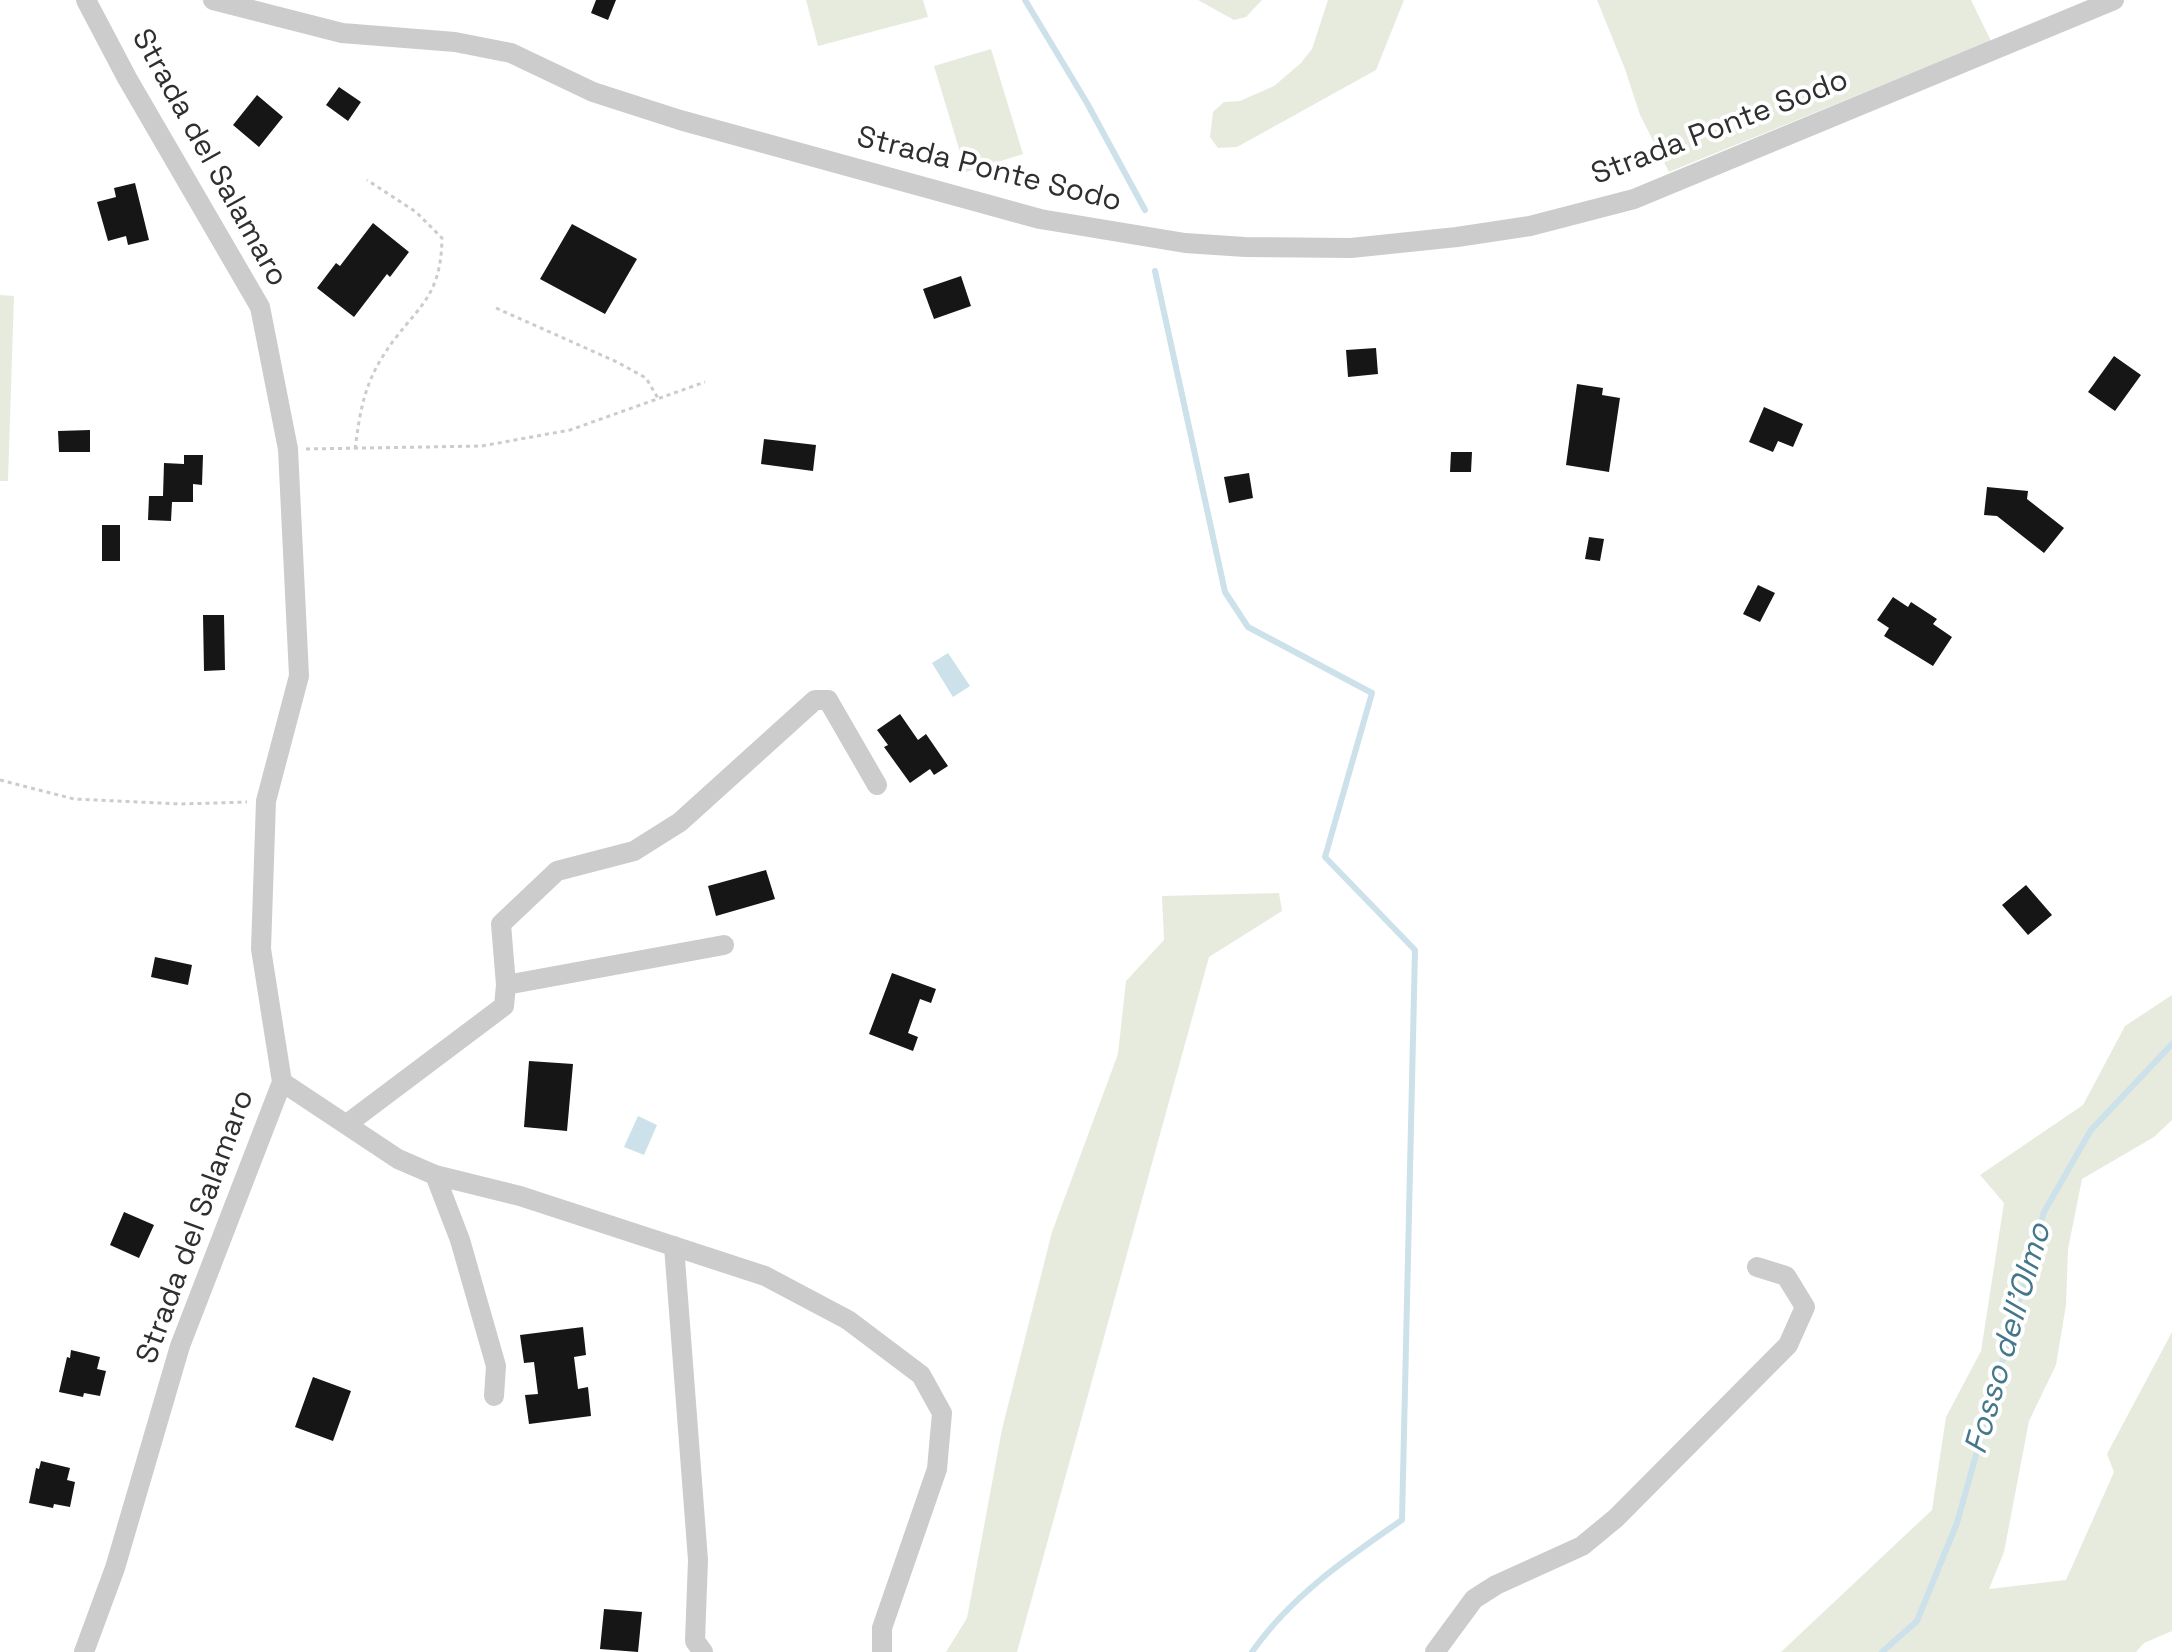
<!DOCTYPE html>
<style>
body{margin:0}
canvas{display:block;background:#fff}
</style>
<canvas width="2172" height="1652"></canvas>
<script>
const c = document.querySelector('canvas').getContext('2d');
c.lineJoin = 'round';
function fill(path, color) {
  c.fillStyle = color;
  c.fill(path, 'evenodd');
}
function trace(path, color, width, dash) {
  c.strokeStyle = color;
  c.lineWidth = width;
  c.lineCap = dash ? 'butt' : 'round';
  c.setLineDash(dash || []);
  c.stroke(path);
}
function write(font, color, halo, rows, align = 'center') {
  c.font = font + ' "Space Grotesk",sans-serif';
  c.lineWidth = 8;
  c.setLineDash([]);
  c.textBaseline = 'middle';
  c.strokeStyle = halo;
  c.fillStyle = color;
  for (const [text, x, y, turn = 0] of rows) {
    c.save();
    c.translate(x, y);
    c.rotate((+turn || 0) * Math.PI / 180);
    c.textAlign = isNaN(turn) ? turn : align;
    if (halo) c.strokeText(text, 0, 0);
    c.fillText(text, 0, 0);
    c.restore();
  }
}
fill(new Path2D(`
 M806 0H923L928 17 818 46Z
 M1198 0H1262L1246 17 1234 20Z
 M1328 0H1404L1376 70 1237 147 1218 148 1210 137 1213 112 1224 102 1240 101 1274 86 1300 64 1312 49Z
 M1597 0H1971L1991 41 1669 172 1640 115 1625 69Z
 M991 49 1023 154 966 172 934 66Z
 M0 295 14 296 8 481H0Z
 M1279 893 1282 911 1209 957 1017 1652H946L967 1618 1002 1429 1052 1232 1118 1054 1126 981 1164 940 1162 896Z
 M2172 995V1120L2154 1137 2082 1179 2068 1249 2066 1305 2056 1365 2029 1421 2004 1552 1989 1589 2066 1580 2114 1472 2107 1454 2172 1332V1631L2144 1643 2136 1652H1781L1932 1510 1946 1417 1981 1351 2004 1203 1980 1175 2083 1105 2125 1026Z`), '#e6ebde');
fill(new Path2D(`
 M948 653 970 686 953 697 932 663Z
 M638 1116 657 1125 644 1155 624 1147Z`), '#cce1e9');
trace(new Path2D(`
 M1025 0 1087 103 1145 210
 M1155 271 1225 592 1248 627 1372 693 1325 857 1415 950 1402 1520C1347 1558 1291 1596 1252 1652
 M1882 1652 1917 1621 1957 1523 2044 1212 2091 1130 2172 1044`), '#cce1e9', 6);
fill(new Path2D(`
 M596 0H616L608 20 591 13Z
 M339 87 361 102 348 121 326 105Z
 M257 95 283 117 259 147 233 125Z
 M135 183 149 240 128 245 126 236 108 241 97 202 116 197 114 188Z
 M373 223 409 252 390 277 387 274 354 317 317 288 336 263 340 266Z
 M572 224 637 259 605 314 540 279Z
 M961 276 971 306 934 319 923 289Z
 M1376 348 1378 374 1348 377 1346 350Z
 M2114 356 2141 375 2115 411 2088 392Z
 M1577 384 1603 388 1602 395 1620 398 1609 472 1566 465Z
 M1764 407 1803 424 1793 447 1778 441 1773 452 1749 442Z
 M90 430V452H59L58 431Z
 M764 439 816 445 813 471 761 464Z
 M1451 452H1472L1471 472H1450Z
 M184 455H203L202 485 193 484V502H172L171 521 148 520 149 496H163L164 463 184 464Z
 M1249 473 1253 498 1229 503 1224 477Z
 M1987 487 2028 491 2027 499 2064 528 2044 553 1997 516 1984 515Z
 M102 525H120V561H102Z
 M1589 537 1604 539 1600 561 1585 559Z
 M1758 585 1775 593 1760 622 1743 614Z
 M1893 597 1908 607 1911 602 1937 619 1933 624 1952 637 1933 666 1884 636 1889 628 1877 620Z
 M203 615H224L225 670 204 671Z
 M900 714 918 740 926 734 948 766 934 775 930 769 910 783 884 747 888 745 877 730Z
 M766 870 775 899 716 916 708 886Z
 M2026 885 2052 915 2028 935 2002 905Z
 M155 957 192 965 188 985 151 977Z
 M892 973 936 989 931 1003 920 999 908 1033 918 1037 913 1051 869 1034Z
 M529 1061 573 1064 567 1131 524 1127Z
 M124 1212 154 1225 139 1258 110 1245Z
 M583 1327 586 1355 574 1357 578 1389 588 1387 591 1416 529 1424 525 1395 538 1394 534 1362 524 1363 520 1335Z
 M71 1350 100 1357 97 1369 106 1371 100 1396 84 1393 83 1397 59 1392 67 1357 70 1358Z
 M313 1377 351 1391 333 1441 295 1427Z
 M41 1461 70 1468 67 1480 75 1482 70 1507 54 1504 53 1508 29 1503 36 1468 39 1469Z
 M604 1609 642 1612 638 1652 600 1649Z`), '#161616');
trace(new Path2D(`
 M496 308 617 362 646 378 659 400
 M306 449 482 446 570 430 705 382
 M355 449C360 413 363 388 383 356 413 308 441 303 442 238L416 212 367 180
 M0 780 74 799 181 804 247 802`), '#ccc', 3, [4, 4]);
trace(new Path2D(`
 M213 0 342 33 455 42 511 53 593 92 680 120 1040 219 1185 243 1245 247 1351 248 1457 237 1530 226 1634 199 2114 0
 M506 985 724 945
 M282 1082 398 1159 435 1175 460 1240 496 1366 494 1396
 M347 1124 504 1006 506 985 501 924 557 871 634 851 680 822 815 700H828L877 785
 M435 1175 520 1196 765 1276 848 1320 921 1375 942 1413 937 1469 882 1628V1652
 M674 1246 698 1560 695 1641 703 1652
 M84 1652 115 1568 180 1346 282 1082 261 949 266 801 299 676 288 449 260 307 127 78 86 0
 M1435 1652 1474 1599 1496 1585 1582 1546 1616 1518 1788 1345 1805 1307 1786 1276 1757 1267`), '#ccc', 20);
write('30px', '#2f2f2f', '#fff', [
 ["Strada Ponte Sodo",1720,128,-21],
 ["Strada del Salamaro",209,158,61],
 ["Strada Ponte Sodo",989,170,14],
 ["Strada del Salamaro",196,1227,-70]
]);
write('italic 32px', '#44778a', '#fff', [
 ["Fosso dell'Olmo",2009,1339,-74]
]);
</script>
